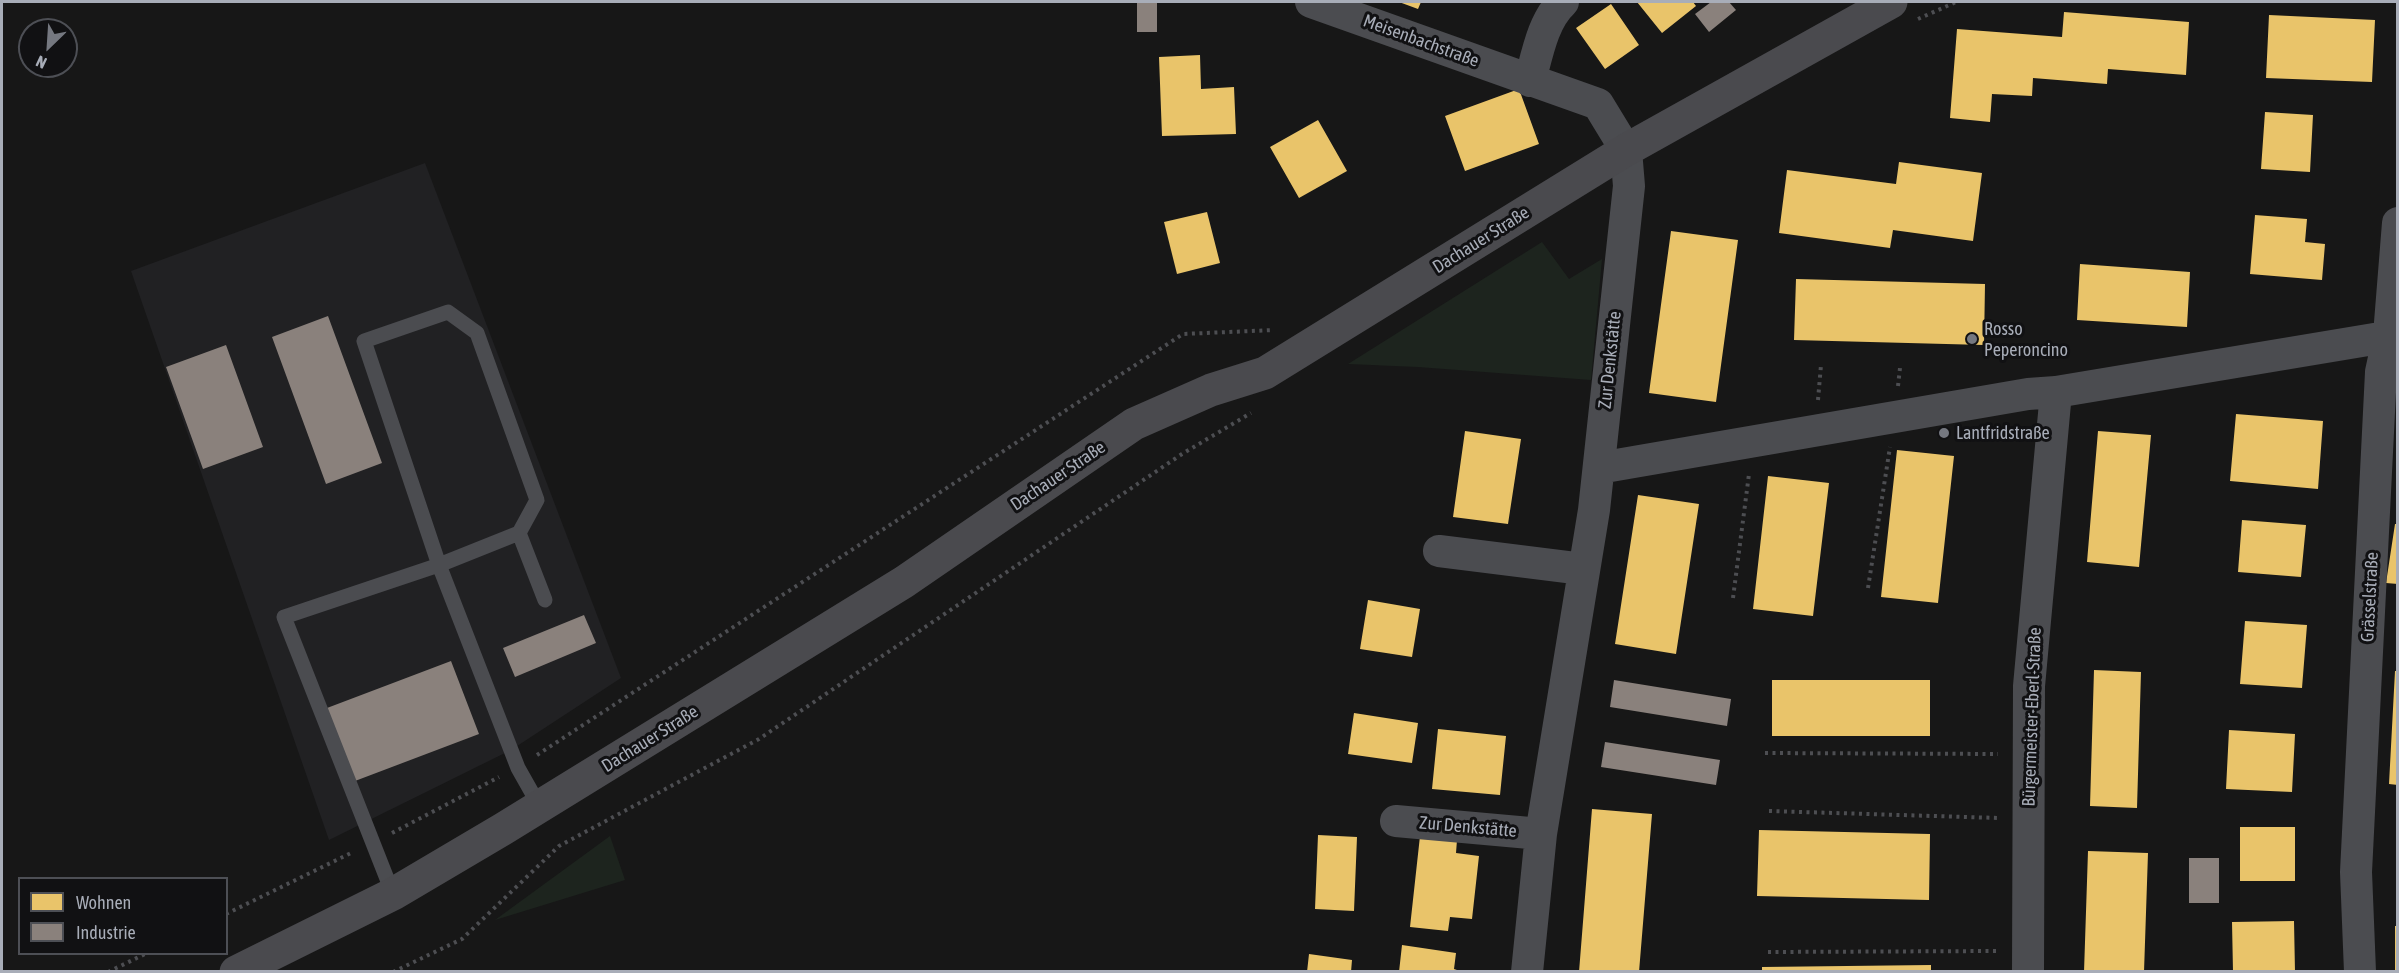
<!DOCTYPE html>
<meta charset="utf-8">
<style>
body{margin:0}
#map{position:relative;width:2399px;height:973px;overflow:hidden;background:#171717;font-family:"Asap Condensed",sans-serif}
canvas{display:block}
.frame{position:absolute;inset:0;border:3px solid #a8adb8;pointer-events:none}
.legend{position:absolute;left:18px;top:877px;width:210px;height:78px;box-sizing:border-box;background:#111113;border:2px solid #4d4f55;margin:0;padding:8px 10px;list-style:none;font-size:18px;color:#a8adb8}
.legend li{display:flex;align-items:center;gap:12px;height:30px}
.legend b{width:30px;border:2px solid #4d4f55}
.north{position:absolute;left:18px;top:18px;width:60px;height:60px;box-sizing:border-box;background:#111113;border:2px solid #4d4f55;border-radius:50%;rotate:205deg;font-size:16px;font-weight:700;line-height:24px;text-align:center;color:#a8adb8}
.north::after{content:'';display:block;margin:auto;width:21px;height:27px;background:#757880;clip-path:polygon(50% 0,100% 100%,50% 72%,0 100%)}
</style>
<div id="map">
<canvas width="2399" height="973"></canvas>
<div class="frame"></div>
<ul class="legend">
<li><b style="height:16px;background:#e9c46a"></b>Wohnen</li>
<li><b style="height:16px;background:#8a817c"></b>Industrie</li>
</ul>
<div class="north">N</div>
</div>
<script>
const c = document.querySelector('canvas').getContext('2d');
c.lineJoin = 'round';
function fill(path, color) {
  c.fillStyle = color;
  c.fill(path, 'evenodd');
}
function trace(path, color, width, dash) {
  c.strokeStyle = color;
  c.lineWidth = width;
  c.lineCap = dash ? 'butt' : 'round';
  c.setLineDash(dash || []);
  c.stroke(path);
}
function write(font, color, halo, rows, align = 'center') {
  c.font = font + ' "Asap Condensed",sans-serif';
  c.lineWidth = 6;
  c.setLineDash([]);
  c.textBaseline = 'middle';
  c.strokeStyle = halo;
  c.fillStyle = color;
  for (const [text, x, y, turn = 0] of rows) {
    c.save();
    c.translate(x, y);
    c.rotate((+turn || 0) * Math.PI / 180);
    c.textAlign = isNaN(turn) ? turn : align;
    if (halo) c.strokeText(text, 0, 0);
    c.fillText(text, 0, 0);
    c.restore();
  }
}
fill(new Path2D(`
 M425 163 621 678 511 750 329 840 131 271Z`), '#212123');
fill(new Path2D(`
 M1542 242 1569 279 1602 259 1591 380 1418 367 1348 364Z
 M610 836 625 880 495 920Z`), '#1d241e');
fill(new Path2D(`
 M1399 2H1421L1418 9Z
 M1637 2H1693L1696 6 1662 33Z
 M1611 4 1639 45 1605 69 1576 28Z
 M2064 12 2189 22 2186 75 2108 69 2107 84 2033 78 2032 96 1992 94 1990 122 1950 118 1957 29 2062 37Z
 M2269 15 2375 20 2372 82 2266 78Z
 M1200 55 1201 89 1234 87 1236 134 1162 136 1159 57Z
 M1519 89 1539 144 1465 171 1445 116Z
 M2265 112 2313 115 2310 172 2261 169Z
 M1318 120 1347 171 1299 198 1270 147Z
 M1899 162 1982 173 1973 241 1893 230 1890 248 1779 233 1787 170 1896 184Z
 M1207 212 1220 263 1177 274 1164 222Z
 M2255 215 2307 219 2305 242 2325 244 2322 280 2250 274Z
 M1671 231 1738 240 1716 402 1649 393Z
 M2080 264 2190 272 2187 327 2077 320Z
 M1796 279 1985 284 1984 345 1794 340Z
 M2236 414 2323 421 2318 489 2230 481Z
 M1465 431 1521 439 1508 524 1453 517Z
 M2098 431 2151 435 2139 567 2087 562Z
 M1897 450 1954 456 1938 603 1881 597Z
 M1768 476 1829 483 1813 616 1753 609Z
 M1638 495 1699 504 1676 654 1615 644Z
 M2242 520 2306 525 2301 577 2238 572Z
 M2395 524H2398V584L2386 583Z
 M1368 600 1420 609 1412 657 1360 649Z
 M2245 621 2307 625 2302 688 2240 684Z
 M2094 670 2141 672 2137 808 2090 806Z
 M2395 671H2398V785L2389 784Z
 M1772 680H1930V736H1772Z
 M1354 713 1418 723 1412 763 1348 754Z
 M1438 729 1506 736 1500 795 1432 789Z
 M2229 730 2295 734 2292 792 2226 789Z
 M1592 809 1652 814 1639 972H1579Z
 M2240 827H2295V881H2240Z
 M1759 830 1930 834 1929 900 1757 896Z
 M1318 835 1357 837 1354 911 1315 909Z
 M1420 836 1457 840 1456 853 1479 856 1472 919 1450 917 1448 931 1410 927Z
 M2088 851 2148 853 2144 972H2084Z
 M2294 921 2295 972H2233L2232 922Z
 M2395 926H2398V972H2395Z
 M1402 945 1456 953 1454 969 1463 972H1399Z
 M1309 954 1352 960 1351 972H1307Z
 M1931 965V972H1762V967Z`), '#e9c46a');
fill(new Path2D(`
 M1137 2H1157V32H1137Z
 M1711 2H1729L1736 10 1709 32 1695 14Z
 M328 316 382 463 326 484 272 337Z
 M226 345 263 447 203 469 166 367Z
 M584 615 596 643 515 677 503 648Z
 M451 661 479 734 355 781 327 708Z
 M1614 680 1731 699 1727 726 1610 707Z
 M1605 742 1720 760 1716 785 1601 767Z
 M2189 858H2219V903H2189Z`), '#8a817c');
trace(new Path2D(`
 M1918 19 1956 2
 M1898 386 1900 368
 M1818 400 1821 365
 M1868 588 1890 447
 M1733 598 1749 474
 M1765 753 1998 754
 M537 755 1183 334 1274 330
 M1769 811 1999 818
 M392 833 499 777
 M226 914 353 852
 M1768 952 1999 951
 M108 972 145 954
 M393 972 462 939 559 846 759 739 1182 454 1251 413`), '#4d4e52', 4, [3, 4.5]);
trace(new Path2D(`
 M519 533 545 600
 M393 894 284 617 439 565 519 533 537 500 477 333 448 312 364 341 439 565 518 768 540 807`), '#4b4c50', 15);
trace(new Path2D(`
 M1311 2 1598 104 1626 150 1629 186 1594 510 1541 834 1527 972
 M1530 81C1537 55 1543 20 1563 2
 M1599 468 2028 394 2056 392 2398 335
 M1439 551 1583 569
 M1396 821 1541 834
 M2028 972 2029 686 2056 392
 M2360 972 2356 872 2381 372 2389 335 2398 223`), '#4b4c50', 32);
trace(new Path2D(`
 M236 972 393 894 503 829 904 582 1134 424 1211 390 1265 373 1626 150 1891 2`), '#4a4a4e', 33);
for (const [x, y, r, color] of [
 [1972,339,6,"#757880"],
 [1944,433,6,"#757880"]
]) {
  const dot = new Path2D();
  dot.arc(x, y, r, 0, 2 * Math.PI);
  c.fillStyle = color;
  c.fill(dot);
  trace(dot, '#111113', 2);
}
write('18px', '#a8adb8', '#111113', [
 ["Meisenbachstraße",1421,41,20],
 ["Dachauer Straße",1481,240,-32],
 ["Zur Denkstätte",1610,360,-84],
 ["Dachauer Straße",1058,476,-34],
 ["Grässelstraße",2370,597,-87],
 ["Bürgermeister-Eberl-Straße",2032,717,-88],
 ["Dachauer Straße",650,739,-32],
 ["Zur Denkstätte",1468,827,5]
]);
write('18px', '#a8adb8', '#111113', [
 ["Rosso",1984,329],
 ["Peperoncino",1984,350],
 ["Lantfridstraße",1956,433]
], 'left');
</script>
